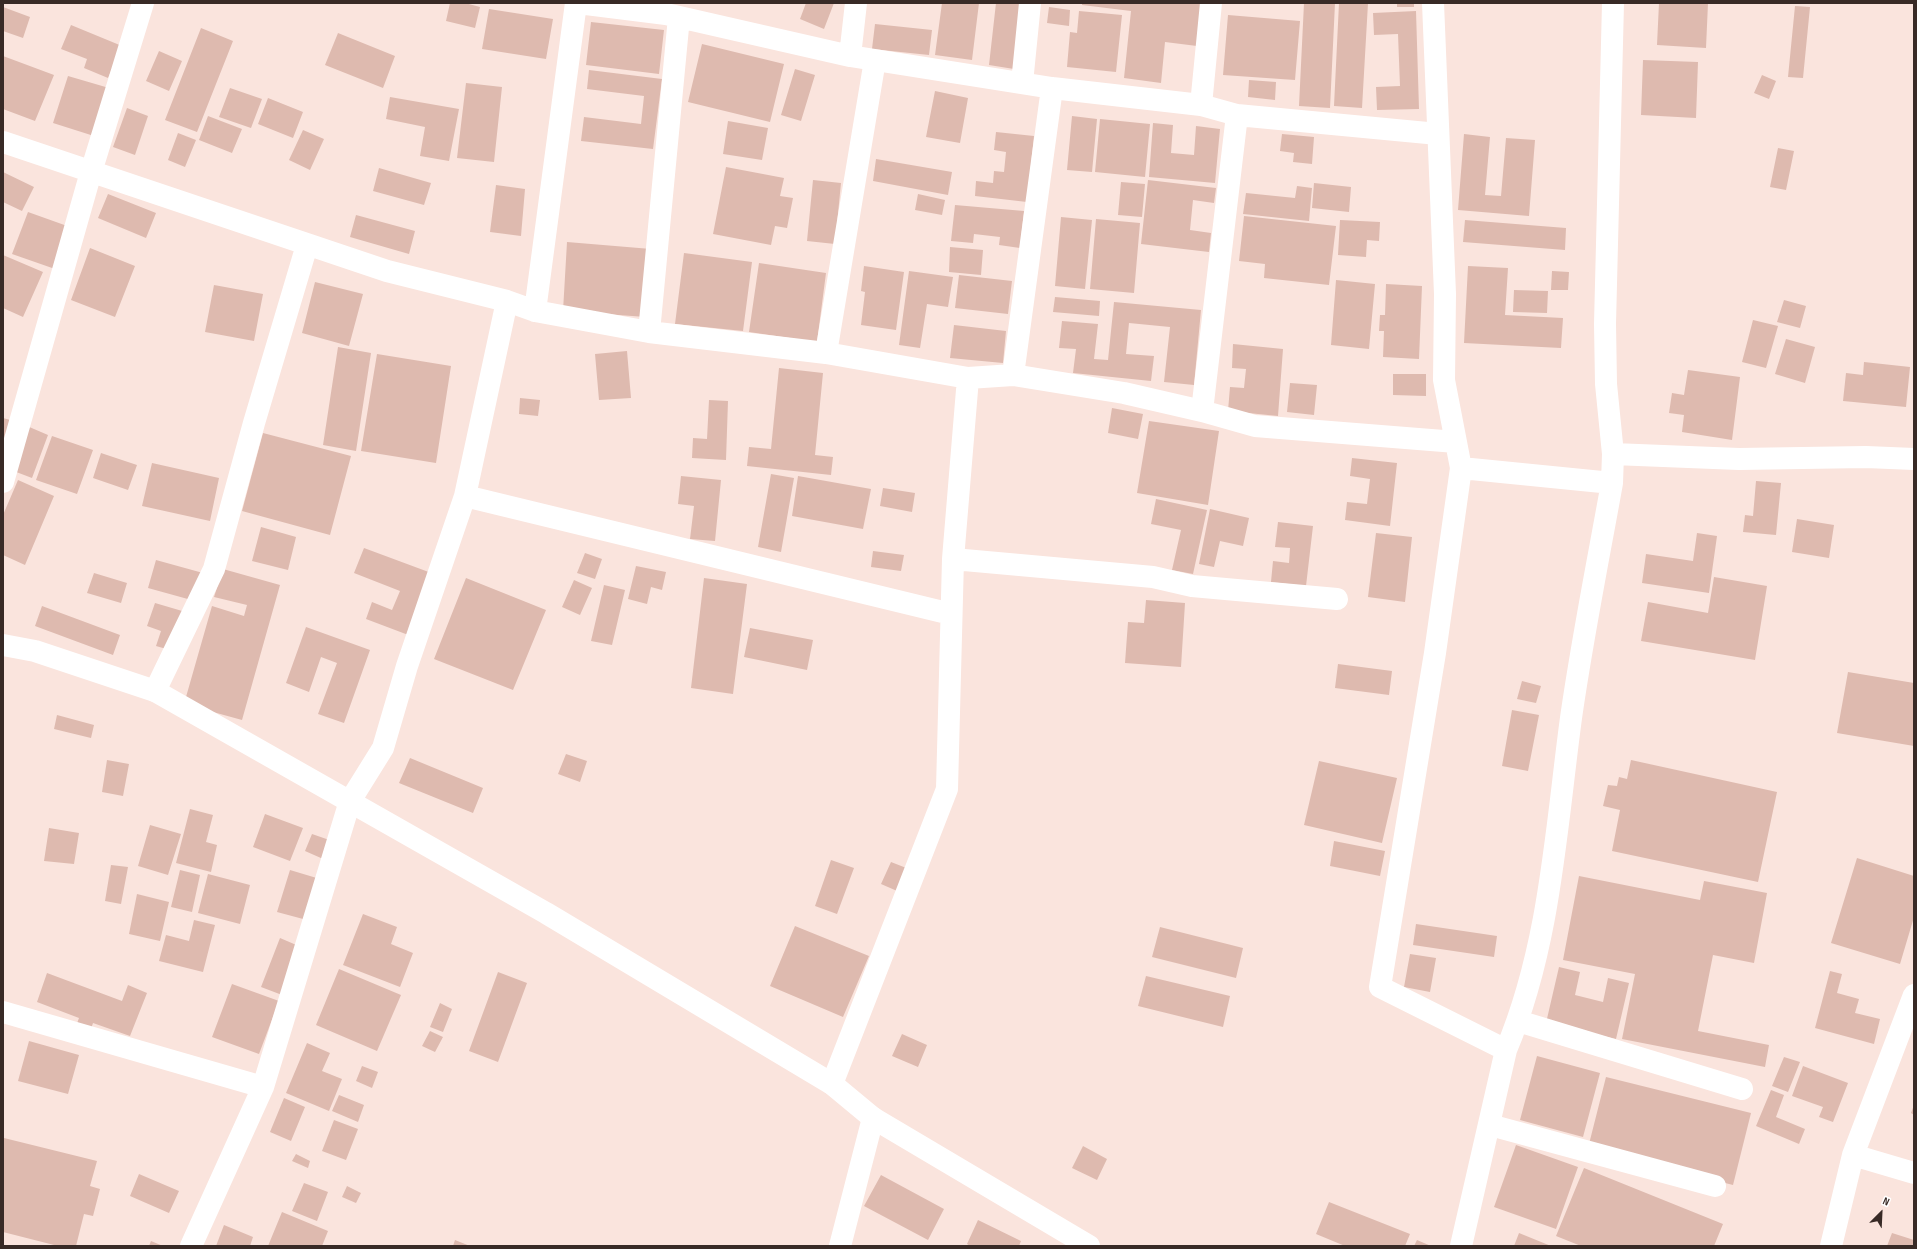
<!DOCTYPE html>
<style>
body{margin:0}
#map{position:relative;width:1917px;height:1249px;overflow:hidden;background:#fae4dd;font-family:"Sofia Sans Condensed",sans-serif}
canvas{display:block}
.frame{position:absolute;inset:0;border:4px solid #382a26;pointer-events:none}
.north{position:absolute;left:1861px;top:1193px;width:40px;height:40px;-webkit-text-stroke:3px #fff;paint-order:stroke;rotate:24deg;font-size:11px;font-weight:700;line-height:16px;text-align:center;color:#382a26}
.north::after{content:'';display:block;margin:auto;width:14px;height:18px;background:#382a26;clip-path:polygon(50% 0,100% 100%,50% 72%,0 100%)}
</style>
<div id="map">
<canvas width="1917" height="1249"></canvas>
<div class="frame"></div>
<div class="north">N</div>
</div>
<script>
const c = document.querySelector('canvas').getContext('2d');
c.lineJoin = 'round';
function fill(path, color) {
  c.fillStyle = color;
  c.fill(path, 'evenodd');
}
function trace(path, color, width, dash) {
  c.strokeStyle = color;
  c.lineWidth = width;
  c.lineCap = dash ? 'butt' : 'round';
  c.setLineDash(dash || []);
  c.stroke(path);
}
fill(new Path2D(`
 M450 3H465L480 7 475 28 446 21Z
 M806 3H834L824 29 800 19Z
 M942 3H979L972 60 935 55Z
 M996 3H1022L1014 69 989 65Z
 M1082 3H1203L1197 46 1165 42 1161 83 1124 78 1131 11 1082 5Z
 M1304 3H1335L1330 108 1299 106Z
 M1339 3H1368L1362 108 1334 106Z
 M1397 3H1414V7H1397Z
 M1659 3H1708L1706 48 1657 45Z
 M1795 6 1810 7 1803 78 1788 77Z
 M3 7 30 17 23 38 3 31Z
 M1049 7 1070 10 1069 26 1047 23Z
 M489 9 553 19 546 59 482 49Z
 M1079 11 1122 15 1116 72 1067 67 1070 32 1077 33Z
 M1416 11 1419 109 1377 110 1376 87 1400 86 1398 34 1374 35 1373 13Z
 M1228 15 1300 21 1295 80 1223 75Z
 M591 22 664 30 659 74 586 65Z
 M875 24 932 30 929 55 872 49Z
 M71 25 122 46 108 78 84 68 87 59 61 49Z
 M201 28 233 41 197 132 165 120Z
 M338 33 395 56 383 88 325 65Z
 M702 44 784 64 770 122 688 102Z
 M159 51 182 61 169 91 146 81Z
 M3 56 54 75 35 121 3 109Z
 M1643 60 1698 62 1696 118 1641 115Z
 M795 69 815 75 801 121 781 115Z
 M589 70 662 79 653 149 581 141 584 117 641 124 644 96 587 89Z
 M1762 75 1776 81 1769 99 1754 93Z
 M68 76 109 88 94 136 53 123Z
 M1249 80 1276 82 1275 100 1248 97Z
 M466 83 502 87 494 162 457 158Z
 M230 88 262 99 251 128 219 117Z
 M935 91 968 98 960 143 926 137Z
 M390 97 459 109 449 161 420 156 425 127 386 119Z
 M268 98 303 112 293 138 258 124Z
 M127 108 148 116 135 155 113 147Z
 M208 116 242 129 232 153 199 140Z
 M1072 116 1097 119 1092 172 1067 170Z
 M1100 119 1150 124 1145 177 1095 172Z
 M728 121 768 128 762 160 723 154Z
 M1153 123 1173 125 1171 153 1194 155 1196 126 1220 129 1215 183 1149 177Z
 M303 130 324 139 310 170 289 160Z
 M996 132 1034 136 1027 202 975 196 976 181 993 183 994 171 1004 172 1006 152 994 150Z
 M178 133 196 140 185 167 168 160Z
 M1282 134 1314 137 1312 164 1293 162 1294 153 1280 151Z
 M1464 134 1490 137 1485 195 1501 196 1506 138 1535 140 1529 216 1458 210Z
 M1778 148 1794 151 1786 190 1770 187Z
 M876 159 952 172 948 195 873 181Z
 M726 167 784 178 780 196 793 198 787 228 775 226 771 245 713 234Z
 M379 168 431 183 424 205 373 191Z
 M3 172 34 187 22 211 3 202Z
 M813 180 841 183 835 244 807 241Z
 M1148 180 1216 188 1214 203 1193 200 1190 230 1211 233 1209 252 1141 244Z
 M1121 182 1145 184 1142 217 1118 215Z
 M1314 183 1351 187 1349 212 1312 208Z
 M496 185 525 189 521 236 490 232Z
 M1297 186 1312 188 1309 221 1243 214 1246 193 1295 198Z
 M108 194 156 213 146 238 98 218Z
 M918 194 945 200 942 215 915 210Z
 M955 205 1024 211 1020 248 999 245 1000 237 974 234 973 243 951 241Z
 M28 212 70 227 55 269 12 254Z
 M356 215 415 231 409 254 350 237Z
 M1244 216 1336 226 1329 285 1264 278 1265 264 1239 261Z
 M1061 217 1092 220 1085 289 1055 286Z
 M1096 219 1140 223 1134 293 1090 289Z
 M1340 220 1380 222 1379 241 1367 240 1366 257 1338 255Z
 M1465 220 1566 228 1565 250 1463 242Z
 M567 242 651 249 646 317 563 311Z
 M950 247 983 250 981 275 949 272Z
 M90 248 135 266 115 317 71 300Z
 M684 253 752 262 743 331 675 324Z
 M3 255 43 272 23 317 3 308Z
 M759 263 826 273 817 342 749 332Z
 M864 266 904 272 896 330 861 325 865 292 861 291Z
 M1468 266 1508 268 1505 315 1563 318 1561 348 1464 343Z
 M909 271 953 277 948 307 927 304 920 348 899 345Z
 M1552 271 1569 272 1568 290H1551Z
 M959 275 1012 281 1008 314 955 308Z
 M1336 280 1375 284 1369 349 1331 345Z
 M315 282 363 294 349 346 302 333Z
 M1386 284 1422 286 1419 359 1383 357 1384 331H1379L1380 315H1385Z
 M214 285 263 294 254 341 205 332Z
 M1514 290 1548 291 1547 313 1513 312Z
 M1055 297 1100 301 1099 316 1053 312Z
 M1784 300 1806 306 1800 328 1777 322Z
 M1114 302 1201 310 1194 385 1164 382 1170 327 1129 323 1126 354 1154 356 1151 381 1073 373 1076 349 1059 348 1062 321 1098 324 1094 359 1108 360Z
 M1753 320 1778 326 1766 368 1742 362Z
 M954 325 1006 331 1003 363 950 358Z
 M1786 339 1815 347 1805 383 1775 374Z
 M1233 344 1283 349 1278 416 1228 411 1230 387 1244 388 1246 369 1232 368Z
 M338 347 371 353 356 451 323 445Z
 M627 351 631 398 599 400 595 354Z
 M377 354 451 366 436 463 361 451Z
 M1864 362 1910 367 1906 407 1843 401 1846 373 1863 375Z
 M779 368 823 373 815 455 833 457 831 475 747 466 749 447 771 449Z
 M1688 370 1740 377 1732 440 1682 432 1684 415 1669 413 1672 393 1684 395Z
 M1393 374H1426V396L1393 395Z
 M1290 383 1317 385 1314 415 1287 412Z
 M520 398 540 400 538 416 519 414Z
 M709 400 728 401 726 460 692 458 693 438 707 439Z
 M1112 408 1143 414 1138 439 1108 433Z
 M3 418 14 421 3 454Z
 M1149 421 1219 431 1208 505 1137 493Z
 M27 426 48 435 32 478 11 470Z
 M263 433 351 456 330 535 242 511Z
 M52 436 93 450 77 494 36 480Z
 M101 453 137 465 128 490 93 478Z
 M1352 458 1397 463 1390 526 1345 520 1347 502 1367 504 1370 479 1350 476Z
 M152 463 219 478 210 521 142 506Z
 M771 474 794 478 781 552 758 547Z
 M681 476 721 480 715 541 690 539 694 506 678 504Z
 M798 476 871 489 863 529 792 516Z
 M18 480 54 496 25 565 3 555V515Z
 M1756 481 1781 483 1776 535 1743 532 1745 515 1753 516Z
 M883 488 915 493 912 512 880 506Z
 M1156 499 1207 510 1193 574 1172 570 1181 530 1151 524Z
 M1210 509 1249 518 1243 546 1220 541 1214 567 1199 564Z
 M1797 519 1834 525 1829 558 1792 552Z
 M1278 522 1313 526 1306 586 1271 582 1273 561 1289 563 1290 548 1275 547Z
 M261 527 296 537 288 570 252 561Z
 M1376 533 1412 537 1405 602 1368 597Z
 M1697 533 1717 536 1709 593 1642 583 1646 554 1693 561Z
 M364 548 434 574 411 636 366 619 372 602 392 610 400 591 354 573Z
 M873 551 904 555 901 571 871 567Z
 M585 553 602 559 595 579 577 573Z
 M156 560 203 573 195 601 148 588Z
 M636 566 666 572 662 590 651 587 647 604 628 599Z
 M223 569 280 585 242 720 184 704 212 606 244 616 247 605 214 597Z
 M94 573 127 583 121 603 87 593Z
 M1714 577 1767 586 1755 660 1641 641 1648 602 1708 613Z
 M466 578 546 610 513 690 434 659Z
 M704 578 747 584 733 694 691 688Z
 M574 580 592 588 580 615 562 607Z
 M604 585 625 590 612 645 591 641Z
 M1146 600 1185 603 1181 667 1125 663 1128 622 1144 623Z
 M155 603 189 613 177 652 156 646 161 631 147 626Z
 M42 606 120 635 113 655 35 626Z
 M306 627 370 650 344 723 318 714 337 663 321 657 309 692 286 683Z
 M750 628 813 640 807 670 744 657Z
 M1338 664 1392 671 1389 695 1335 688Z
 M1848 672 1914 683V746L1837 733Z
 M1522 681 1541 686 1536 703 1517 699Z
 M1512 710 1539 715 1528 771 1502 766Z
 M57 715 94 725 91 738 54 729Z
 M566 754 587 761 580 782 558 774Z
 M410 758 483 788 473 813 399 783Z
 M107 760 129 764 123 796 102 792Z
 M1631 760 1777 792 1758 882 1612 851 1620 810 1603 806 1608 785 1617 786 1619 777 1627 779Z
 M1319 761 1397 778 1382 843 1304 825Z
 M190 809 213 815 206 842 217 845 211 872 176 863Z
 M265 814 303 828 290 861 253 847Z
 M150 825 181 834 168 875 138 866Z
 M49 828 79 833 74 864 44 861Z
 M312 834 338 843 330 862 305 851Z
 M1334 841 1385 851 1380 876 1330 866Z
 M1857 858 1914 876V917L1900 964 1831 943Z
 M831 860 854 868 837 914 815 906Z
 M891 862 914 871 904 894 881 884Z
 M111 865 128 867 121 904 105 901Z
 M180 870 200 875 192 912 171 907Z
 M290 870 330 882 318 923 277 912Z
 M208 874 250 885 240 924 198 913Z
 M1579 876 1700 900 1704 881 1767 893 1754 963 1713 955 1698 1031 1769 1045 1765 1067 1622 1039 1635 974 1563 960Z
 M137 894 169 902 160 941 129 934Z
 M363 914 397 927 391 944 413 953 400 987 343 965Z
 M194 920 215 925 203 972 159 961 166 935 189 941Z
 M1416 924 1497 936 1494 957 1413 945Z
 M795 926 869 956 843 1017 770 986Z
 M1160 927 1243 948 1236 978 1152 957Z
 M280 938 308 950 290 998 261 987Z
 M1410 954 1436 958 1430 992 1404 987Z
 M1559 967 1580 972 1575 995 1603 1002 1608 978 1629 983 1616 1039 1546 1023Z
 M339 969 401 995 377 1051 316 1025Z
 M1830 971 1842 974 1837 993 1859 999 1855 1013 1880 1019 1874 1044 1815 1028Z
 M498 972 527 983 498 1062 469 1051Z
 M47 973 122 1001 128 985 147 993 130 1036 93 1023 90 1032 76 1026 79 1018 37 1002Z
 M1146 976 1230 996 1223 1027 1138 1006Z
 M232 984 279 1001 259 1054 212 1037Z
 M440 1003 452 1009 443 1032 430 1027Z
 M430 1031 443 1037 435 1052 422 1046Z
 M902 1034 927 1045 918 1067 892 1056Z
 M29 1041 79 1055 68 1094 18 1081Z
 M307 1043 330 1053 322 1071 342 1079 329 1111 286 1093Z
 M1537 1056 1600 1073 1583 1137 1520 1120Z
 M1784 1057 1800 1062 1788 1092 1772 1086Z
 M362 1066 378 1072 372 1088 356 1081Z
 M1803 1066 1848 1083 1833 1122 1819 1117 1823 1107 1792 1096Z
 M1606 1077 1751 1113 1733 1185 1588 1148Z
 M1771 1090 1784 1095 1776 1117 1805 1129 1799 1144 1756 1126Z
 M339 1095 364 1105 358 1122 332 1111Z
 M284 1098 305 1107 291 1141 270 1132Z
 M1914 1105V1115L1911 1113Z
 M334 1120 358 1129 346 1160 322 1151Z
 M4 1138 97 1161 90 1186 100 1189 93 1216 84 1214 76 1246H58L3 1232Z
 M1516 1145 1578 1167 1556 1229 1494 1207Z
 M1083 1146 1107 1159 1097 1180 1072 1168Z
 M296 1154 310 1161 308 1168 292 1161Z
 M1584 1168 1723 1224 1714 1246H1581L1556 1236Z
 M139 1174 179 1191 169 1213 130 1196Z
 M881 1175 944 1209 928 1240 864 1206Z
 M304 1183 328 1192 317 1221 292 1211Z
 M347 1186 361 1193 356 1203 342 1197Z
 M1329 1202 1410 1234 1405 1246H1345L1316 1234Z
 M282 1212 328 1231 322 1246H268Z
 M978 1220 1021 1241 1019 1246H970L967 1244Z
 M224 1225 253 1237 250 1246H216Z
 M1519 1233 1551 1246H1514Z
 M1892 1233 1914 1240V1246H1887Z
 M455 1240 470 1246H453Z
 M1417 1240 1431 1246H1414Z
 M151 1241 163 1246H149Z`), '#debaaf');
trace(new Path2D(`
 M578 3 666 14 850 56 1052 88 1201 105 1237 115 1438 134
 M1433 3 1445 294 1444 380 1461 468 1435 653 1380 987 1506 1050
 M850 56 856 3
 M1022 83 1030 3
 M1201 105 1211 3
 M3 142 387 271 507 301 535 311 649 332 826 353 968 378 1013 375 1124 393 1202 411 1255 426 1456 442
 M535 311 576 3
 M649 332 679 17
 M826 353 875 60
 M1013 375 1052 88
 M1202 411 1237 115
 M1613 454 1739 459 1866 457 1914 459
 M1461 468 1612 483
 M3 482 91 172 143 3
 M465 496 951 614
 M953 559 1153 577 1192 586 1337 599
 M155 691 214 569 254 423 307 245
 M3 1012 263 1087
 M1518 1021 1742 1089
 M832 1084 947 789 953 559 968 378
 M1490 1125 1715 1186
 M1853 1155 1914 1173
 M191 1246 263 1087 350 801 383 748 407 666 465 496 507 301
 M840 1246 873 1118
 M1461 1246 1506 1050C1550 946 1556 829 1571 718 1582 640 1598 561 1612 483L1613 454 1606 384 1605 324 1613 3
 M1831 1246 1853 1155 1914 995`), '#fff', 22);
trace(new Path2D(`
 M3 645 35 651 155 691 546 913 832 1084 873 1118 1089 1246`), '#fff', 22);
</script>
